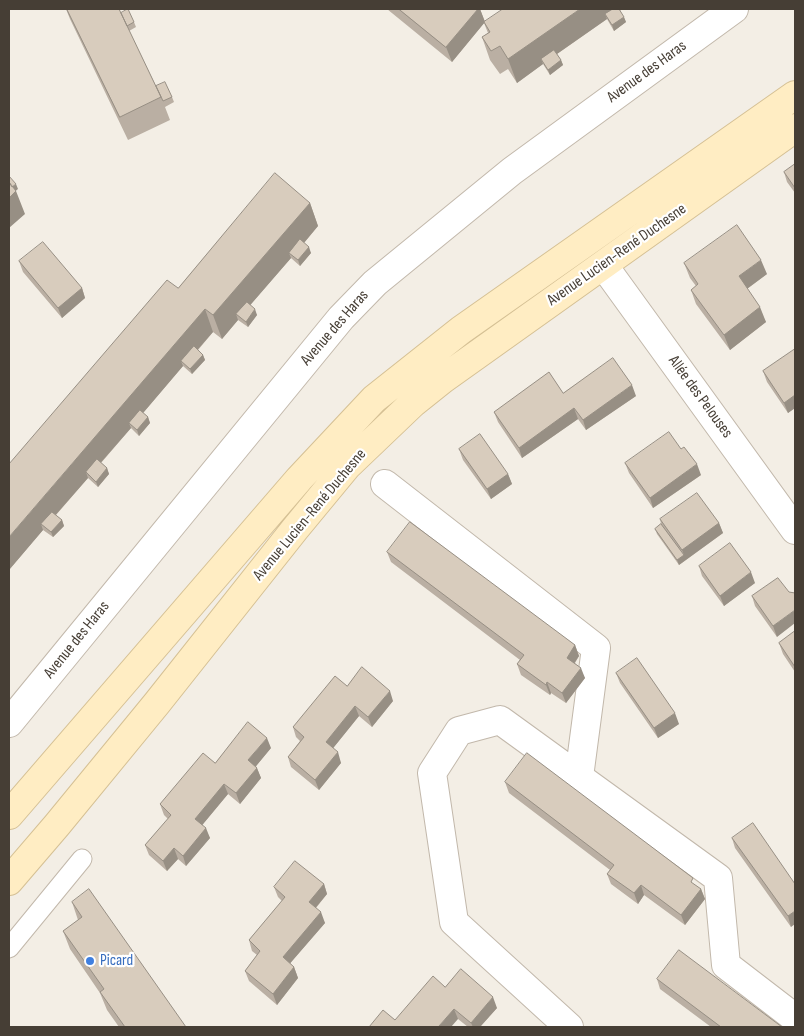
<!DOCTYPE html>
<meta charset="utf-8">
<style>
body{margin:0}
#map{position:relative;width:804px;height:1036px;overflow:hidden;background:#f3eee5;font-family:"Sofia Sans Condensed",sans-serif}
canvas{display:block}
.frame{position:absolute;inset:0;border:10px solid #463e35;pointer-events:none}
</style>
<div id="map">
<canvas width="804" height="1036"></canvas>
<div class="frame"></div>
</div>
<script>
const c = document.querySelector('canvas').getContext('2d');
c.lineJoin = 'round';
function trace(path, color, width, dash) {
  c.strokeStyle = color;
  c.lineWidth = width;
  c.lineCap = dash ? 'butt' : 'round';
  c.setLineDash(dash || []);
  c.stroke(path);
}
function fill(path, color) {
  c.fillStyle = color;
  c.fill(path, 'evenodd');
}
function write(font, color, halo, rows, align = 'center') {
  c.font = font + ' "Sofia Sans Condensed",sans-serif';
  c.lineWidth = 4.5;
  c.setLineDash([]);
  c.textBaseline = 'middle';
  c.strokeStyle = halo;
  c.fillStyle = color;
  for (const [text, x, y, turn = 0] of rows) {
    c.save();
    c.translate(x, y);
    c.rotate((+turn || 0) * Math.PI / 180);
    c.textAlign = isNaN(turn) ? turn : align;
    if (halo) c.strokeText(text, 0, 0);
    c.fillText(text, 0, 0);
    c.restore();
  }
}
const service = new Path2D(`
 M9 948 82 859`);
const minor = new Path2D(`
 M604 266 795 530
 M385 484 596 648 579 777
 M9 723 341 318 375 283 512 171 734 9
 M569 1027 454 922 432 773 459 731 500 720 718 878 726 965 795 1018`);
const secondary = new Path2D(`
 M9 815 299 479 374 399 461 330 795 95
 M9 881 57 825 157 703 295 529 347 466 413 403 443 379 795 128`);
trace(service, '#c2b8ab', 21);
trace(minor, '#c2b8ab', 30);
trace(secondary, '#d5c094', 30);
trace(service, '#fff', 19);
trace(minor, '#fff', 28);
trace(secondary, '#ffedc3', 28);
fill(new Path2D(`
 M66 9H119L121 13 134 22 136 27 129 31 156 86 172 97 174 102 165 107 170 120 128 140 70 19Z
 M387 9H480L485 22 620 10 626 22 614 31 607 19 557 54 561 60 563 65 550 75 543 64 517 83 508 69 500 74 490 60 482 37 488 33 484 23 452 62Z
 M795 164V193L787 182 784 172Z
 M310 203 318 226 304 243 311 253 300 266 291 258 250 305 257 315 248 327 238 320 222 339 213 332 198 350 203 355 205 360 192 374 183 366 143 413 148 417 150 423 139 436 131 428 101 463 107 468 109 474 98 487 88 478 56 515 62 520 64 526 53 537 43 530 9 570 178 288Z
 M19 261 82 288 85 298 62 318 23 272Z
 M684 263 767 274 747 289 766 322 730 350 696 304 691 290 696 286 690 278Z
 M795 349V408L788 413 767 382 763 371Z
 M563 393 636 396 586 430 578 419 522 458 498 422 494 412Z
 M459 449 508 474 512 484 491 499 463 460Z
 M625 463 701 475 653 508 629 473Z
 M660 519 719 523 723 533 679 565 657 534 655 529 661 524Z
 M387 552 575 645 579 656 575 663 585 678 566 703 551 693 550 695 521 675 517 664 520 660 391 562Z
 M699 566 755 583 724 606 702 576Z
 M778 578 777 637 755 606 752 596Z
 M795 631V672L783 654 779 643Z
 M616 673 679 724 658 738 620 683Z
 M347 686 393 701 372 727 359 716 333 748 341 763 319 790 291 767 288 757 300 741 296 737 293 727Z
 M271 748 256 766 261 778 240 804 228 794 202 825 210 838 186 866 178 859 167 871 149 855 145 845 168 819 164 815 160 804 215 763Z
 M505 782 695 885 701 889 705 899 685 925 644 895 638 904 611 884 607 874 610 870 509 793Z
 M732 838 795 884 791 927 735 848Z
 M324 884 327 894 316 908 325 923 290 963 294 967 298 978 277 1005 249 981 245 971 257 955 252 951 249 940 282 901 278 897 274 887Z
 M72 902 186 1027H119L107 1010 100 993 70 949 63 931 78 920Z
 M657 979 782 1027H711L660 989Z
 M445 987 497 1008 480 1027H468L458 1019 395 1020Z`), '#baafa3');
fill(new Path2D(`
 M478 9H480L485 22 452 62 446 47Z
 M580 9H622L608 19 605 14 607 19 544 63 541 59 543 64 517 83 508 59Z
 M624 17 626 22 614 31 612 25Z
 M561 60 563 65 550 75 548 70Z
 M16 184 18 189 9 196V189Z
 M16 191 25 214 9 228V198Z
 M310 203 318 226 293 256 289 253 291 258 240 317 236 314 238 320 222 339 213 315Z
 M309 247 311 253 300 266 298 260Z
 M761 260 767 274 744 291 739 276Z
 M82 288 85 298 62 318 58 308Z
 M760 307 766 322 730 350 724 335Z
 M205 309 213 332 185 364 181 361 183 366 132 426 129 423 131 428 89 476 86 472 88 478 45 527 41 524 43 530 9 570V537Z
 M255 309 257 315 248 327 246 322Z
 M203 355 205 360 192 374 190 369Z
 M632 385 636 396 586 430 583 420Z
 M795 395V408L788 413 784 403Z
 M574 408 578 419 522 458 519 448Z
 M148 417 150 423 139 436 137 430Z
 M697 464 701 475 653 508 650 498Z
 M107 468 109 474 98 487 96 482Z
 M508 474 512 484 491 499 487 489Z
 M62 520 64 526 53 537 51 532Z
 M719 523 723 533 679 565 677 560 684 555 682 550Z
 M751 572 755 583 724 606 720 596Z
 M795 610V623L777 637 773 626Z
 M575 645 579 656 571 668 567 658Z
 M581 668 585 678 566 703 562 693Z
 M547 682 551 693 550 695 546 685Z
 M390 691 393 701 372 727 368 717Z
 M355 706 359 716 330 752 326 742Z
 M675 713 679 724 658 738 654 728Z
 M267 738 271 748 252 771 248 760Z
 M338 752 341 763 319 790 315 780Z
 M257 768 261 778 240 804 236 793Z
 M224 784 228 794 199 829 195 819Z
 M206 828 210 838 186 866 183 856Z
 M174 848 178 859 167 871 163 861Z
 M324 884 327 894 312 912 309 902Z
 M641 885 644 895 638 904 634 893Z
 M701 889 705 899 685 925 681 915Z
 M795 911V924L791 927 788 916Z
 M321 912 325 923 287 967 283 957Z
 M294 967 298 978 277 1005 273 994Z
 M493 997 497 1008 480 1027H473L471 1023Z
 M454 1009 458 1019 451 1027H440L439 1026Z`), '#978f84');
const building = new Path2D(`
 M67 9H119L161 97 120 117Z
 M128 9 134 22 127 26 121 13Z
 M399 9H478L446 47Z
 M503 9H580L508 59 500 46 491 51 482 37 490 32 484 22Z
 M613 9H619L624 17 612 25 605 14Z
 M554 50 561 60 548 70 541 59Z
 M165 82 172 97 163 101 156 86Z
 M795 164V188L784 172Z
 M275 173 310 203 213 315 205 309 9 537V464L167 280 178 288Z
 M9 176 16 184 12 187 9 182Z
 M9 182 16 191 9 198Z
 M737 225 761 260 739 276 760 307 724 335 691 290 698 284 684 263Z
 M300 239 309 247 298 260 289 253Z
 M43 242 82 288 58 308 19 261Z
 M247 302 255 309 246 322 236 314Z
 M194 346 203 355 190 369 181 361Z
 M795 349V395L784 403 763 371Z
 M613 358 632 385 583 420 574 408 519 448 494 412 549 372 563 393Z
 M140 410 148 417 137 430 129 423Z
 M669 432 681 449 684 447 697 464 650 498 625 463Z
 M480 434 508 474 487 489 459 449Z
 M97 459 107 468 96 482 86 472Z
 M697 493 719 523 682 550 660 519Z
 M52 512 62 520 51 532 41 524Z
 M410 522 575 645 567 658 581 668 562 693 547 682 546 685 517 664 524 655 387 552Z
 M661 524 684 555 677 560 655 529Z
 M730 543 751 572 720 596 699 566Z
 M778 578 789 592 795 593V610L773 626 752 596Z
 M795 631V667L779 643Z
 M637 658 675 713 654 728 616 673Z
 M362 667 390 691 368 717 355 706 326 742 338 752 315 780 288 757 304 737 293 727 335 676 347 686Z
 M248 722 267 738 248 760 257 768 236 793 224 784 195 819 206 828 183 856 174 848 163 861 145 845 171 815 160 804 203 753 215 763Z
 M527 753 693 878 691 882 701 889 681 915 641 885 634 893 607 874 614 865 505 782Z
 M753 823 795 884V911L788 916 732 838Z
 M295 861 324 884 309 902 321 912 283 957 294 967 273 994 245 971 260 951 249 940 285 897 274 887Z
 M89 889 186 1027H125L100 992 104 989 63 931 82 917 72 902Z
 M679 950 782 1027H721L657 979Z
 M461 969 493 997 471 1023 454 1009 439 1026 441 1027H369L383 1010 395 1020 433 976 445 987Z`);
fill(building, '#d8ccbd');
trace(building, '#978f84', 1);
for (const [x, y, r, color] of [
 [90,961,5,"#3f7fe0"]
]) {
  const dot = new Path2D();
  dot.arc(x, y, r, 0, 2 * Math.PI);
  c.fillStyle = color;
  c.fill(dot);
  trace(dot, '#fff', 2);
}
write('16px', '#463e35', '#fff', [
 ["Avenue des Haras",647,72,-36],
 ["Avenue Lucien-René Duchesne",617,255,-35],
 ["Avenue des Haras",335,328,-49],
 ["Allée des Pelouses",700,397,54],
 ["Avenue Lucien-René Duchesne",310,515,-50],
 ["Avenue des Haras",77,640,-51]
]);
write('16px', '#366cbe', '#fff', [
 ["Picard",100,961]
], 'left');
</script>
